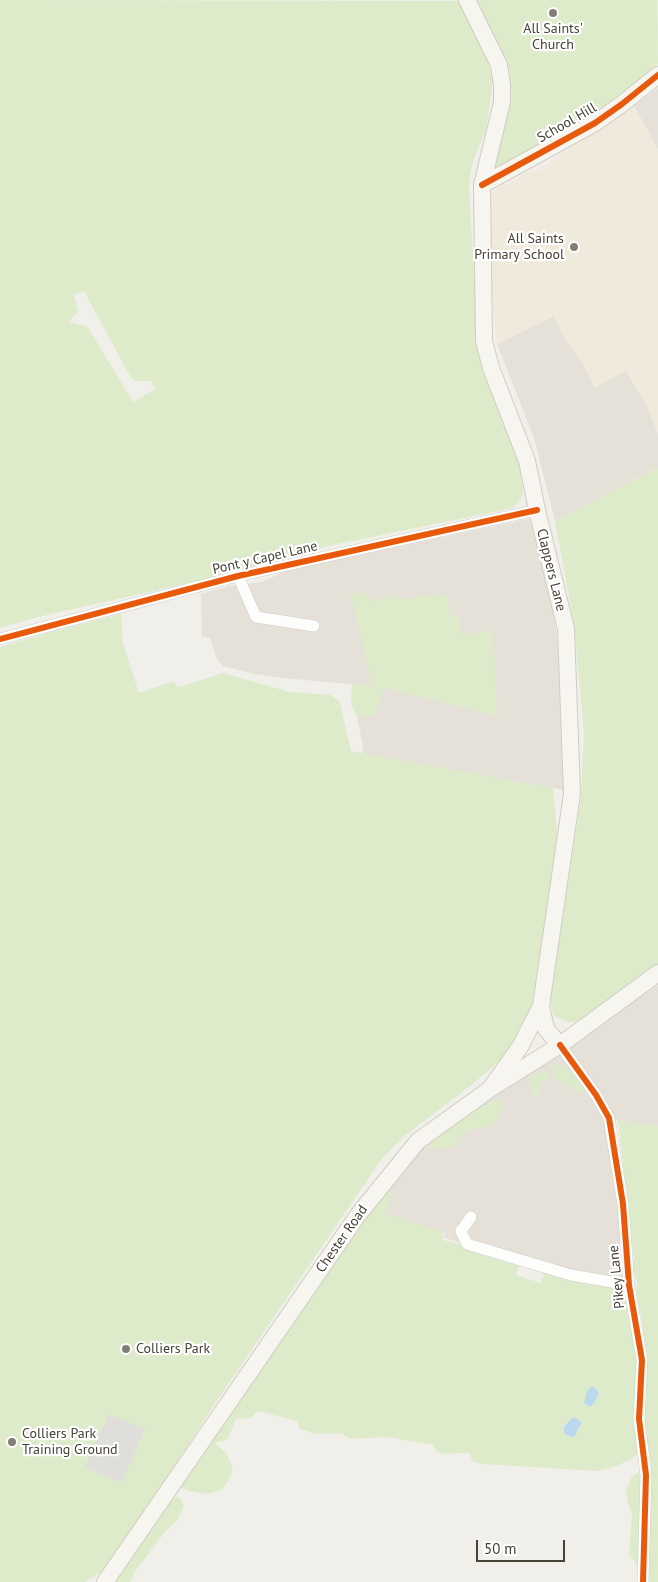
<!DOCTYPE html>
<style>
body{margin:0}
#map{position:relative;width:658px;height:1582px;overflow:hidden;background:#f1efea;font-family:"PT Sans",sans-serif}
canvas{display:block}
.scale{position:absolute;left:476px;top:1540px;width:89px;height:22px;box-sizing:border-box;border:2px solid #474136;border-top:0;padding-left:6px;font-size:15px;line-height:18px;white-space:nowrap;color:#474136;-webkit-text-stroke:4px #fff;paint-order:stroke}
</style>
<div id="map">
<canvas width="658" height="1582"></canvas>
<div class="scale">50 m</div>
</div>
<script>
const c = document.querySelector('canvas').getContext('2d');
c.lineJoin = 'round';
function fill(path, color) {
  c.fillStyle = color;
  c.fill(path, 'evenodd');
}
function trace(path, color, width, dash) {
  c.strokeStyle = color;
  c.lineWidth = width;
  c.lineCap = dash ? 'butt' : 'round';
  c.setLineDash(dash || []);
  c.stroke(path);
}
function write(font, color, halo, rows, align = 'center') {
  c.font = font + ' "PT Sans",sans-serif';
  c.lineWidth = 4.5;
  c.setLineDash([]);
  c.textBaseline = 'middle';
  c.strokeStyle = halo;
  c.fillStyle = color;
  for (const [text, x, y, turn = 0] of rows) {
    c.save();
    c.translate(x, y);
    c.rotate((+turn || 0) * Math.PI / 180);
    c.textAlign = isNaN(turn) ? turn : align;
    if (halo) c.strokeText(text, 0, 0);
    c.fillText(text, 0, 0);
    c.restore();
  }
}
fill(new Path2D(`
 M658 88V150L634 106Z
 M554 316 564 337 580 359 626 370 647 406 658 433V467L555 521 534 438 497 344Z
 M529 519 538 543 554 613 564 706V790L362 754 363 746 357 717 376 715 372 686 282 678 250 673 223 666 217 659 210 638 202 637 201 594 230 586 262 582 288 570Z
 M658 985V1127L606 1119 636 1288 628 1292 620 1287 463 1246 459 1242 444 1238 445 1233 384 1213 389 1187 422 1149 453 1122 555 1056Z`), '#e5e1d8');
fill(new Path2D(`
 M634 106 658 150V433L647 406 626 370 595 388 580 359 564 337 554 316 497 344 492 301 490 193 533 170 535 172Z`), '#efeadc');
fill(new Path2D(`
 M0 0 462 1 482 40 493 81 486 129 473 161 470 176 469 189 474 271 479 326 516 445 521 474 523 493 521 499 513 508 328 546 206 579 38 617 0 628ZM84 291 131 378 136 381H151L155 389 133 402 87 326 69 322 78 312 74 295Z
 M477 0H657L658 64 612 102 575 125 497 167 494 158 512 96 509 71Z
 M658 467V964C643 975 587 1020 573 1022 566 1023 561 1019 554 1016L550 1003 581 797 584 733 574 625 555 521Z
 M350 592 367 594 374 601 397 596 398 600 433 594 447 596 450 615H458L462 634 493 631 497 716 383 688 376 715 357 717 351 703 352 684 372 685Z
 M121 614 123 644 139 693 174 681 177 687H180L223 673 290 692 331 695 340 703 351 751 553 788 558 843 534 1000 530 1019 512 1050 474 1083 403 1137 381 1160 218 1399 108 1568 85 1582H0V647L58 630Z
 M559 1065C570 1072 583 1078 584 1092L575 1091 553 1075V1067Z
 M549 1072 550 1078 540 1084V1093L536 1097C531 1089 526 1086 531 1076L541 1073Z
 M501 1098 503 1109 493 1125C485 1128 473 1128 465 1132 461 1135 459 1141 455 1145 450 1149 434 1149 428 1147 446 1126 475 1108 501 1098Z
 M618 1120 658 1127V1582H648L650 1560 639 1567 629 1555 632 1515 628 1503 626 1491 632 1476 651 1466 649 1453 638 1454 630 1460 616 1466 597 1471 482 1464 472 1461 470 1453C457 1452 450 1456 437 1452L434 1445 386 1437 350 1439 341 1433 316 1434 300 1429 297 1421 258 1411 251 1418 236 1419 228 1439 215 1443 227 1454 233 1470C230 1478 227 1485 220 1490 209 1497 188 1492 178 1486L255 1372 277 1347 316 1282 389 1187 392 1194 385 1213 444 1232 442 1240 458 1243 469 1251 519 1266 516 1275 541 1283 544 1273 620 1289 627 1293 643 1333 642 1318 637 1298V1279L632 1270 634 1258ZM582 1421 574 1437H571L564 1433V1425L568 1422Z
 M171 1496 180 1498 184 1506 178 1519 165 1532 134 1573 130 1582H116L115 1576Z`), '#ddebcb');
fill(new Path2D(`
 M109 1414 145 1430 121 1483 85 1467Z`), '#e0deda');
fill(new Path2D(`
 M592 1386 599 1392 595 1402 590 1407 584 1403 587 1391Z
 M574 1417 582 1422 574 1437H571L564 1433V1426Z`), '#bbd8ee');
const street = new Path2D(`
 M238 576 256 617 314 626
 M0 639 238 576 537 510
 M560 1045 596 1095 609 1118 623 1204 629 1285 642 1360 639 1419 646 1475 643 1582
 M471 1217 461 1231 467 1244 571 1275 629 1285`);
const secondary = new Path2D(`
 M467 0 499 65 502 85V102L482 185 484 341 491 368 527 461 537 510 566 629 572 794 541 1006 520 1047 490 1089
 M482 185 595 123 622 104 658 75
 M541 1006 546 1029 560 1045
 M105 1582 358 1215 418 1141 490 1089 560 1045 658 973`);
trace(street, '#cfcdc8', 12);
trace(secondary, '#d0ccc1', 18);
trace(street, '#fdfdfc', 11);
trace(secondary, '#f7f5ef', 16);
trace(new Path2D(`
 M482 185 595 123 622 104 658 75
 M0 639 238 576 537 510
 M560 1045 596 1095 609 1118 623 1204 629 1285 642 1360 639 1419 646 1475 643 1582`), '#e8590c', 6);
for (const [x, y, r, color] of [
 [553,13,5,"#827e75"],
 [574,247,5,"#827e75"],
 [126,1349,5,"#827e75"],
 [12,1442,5,"#827e75"]
]) {
  const dot = new Path2D();
  dot.arc(x, y, r, 0, 2 * Math.PI);
  c.fillStyle = color;
  c.fill(dot);
  trace(dot, '#fff', 2);
}
write('14px', '#474136', '#fff', [
 ["All Saints'",553,29,"center"],
 ["Church",553,45,"center"],
 ["All Saints",564,239,"right"],
 ["Primary School",564,255,"right"],
 ["Colliers Park",136,1349],
 ["Colliers Park",22,1434],
 ["Training Ground",22,1450]
], 'left');
write('14px', '#474136', '#fff', [
 ["School Hill",567,123,-30],
 ["Pont y Capel Lane",265,558,-13],
 ["Clappers Lane",551,570,76],
 ["Chester Road",342,1239,-55],
 ["Pikey Lane",617,1277,-96]
]);
</script>
